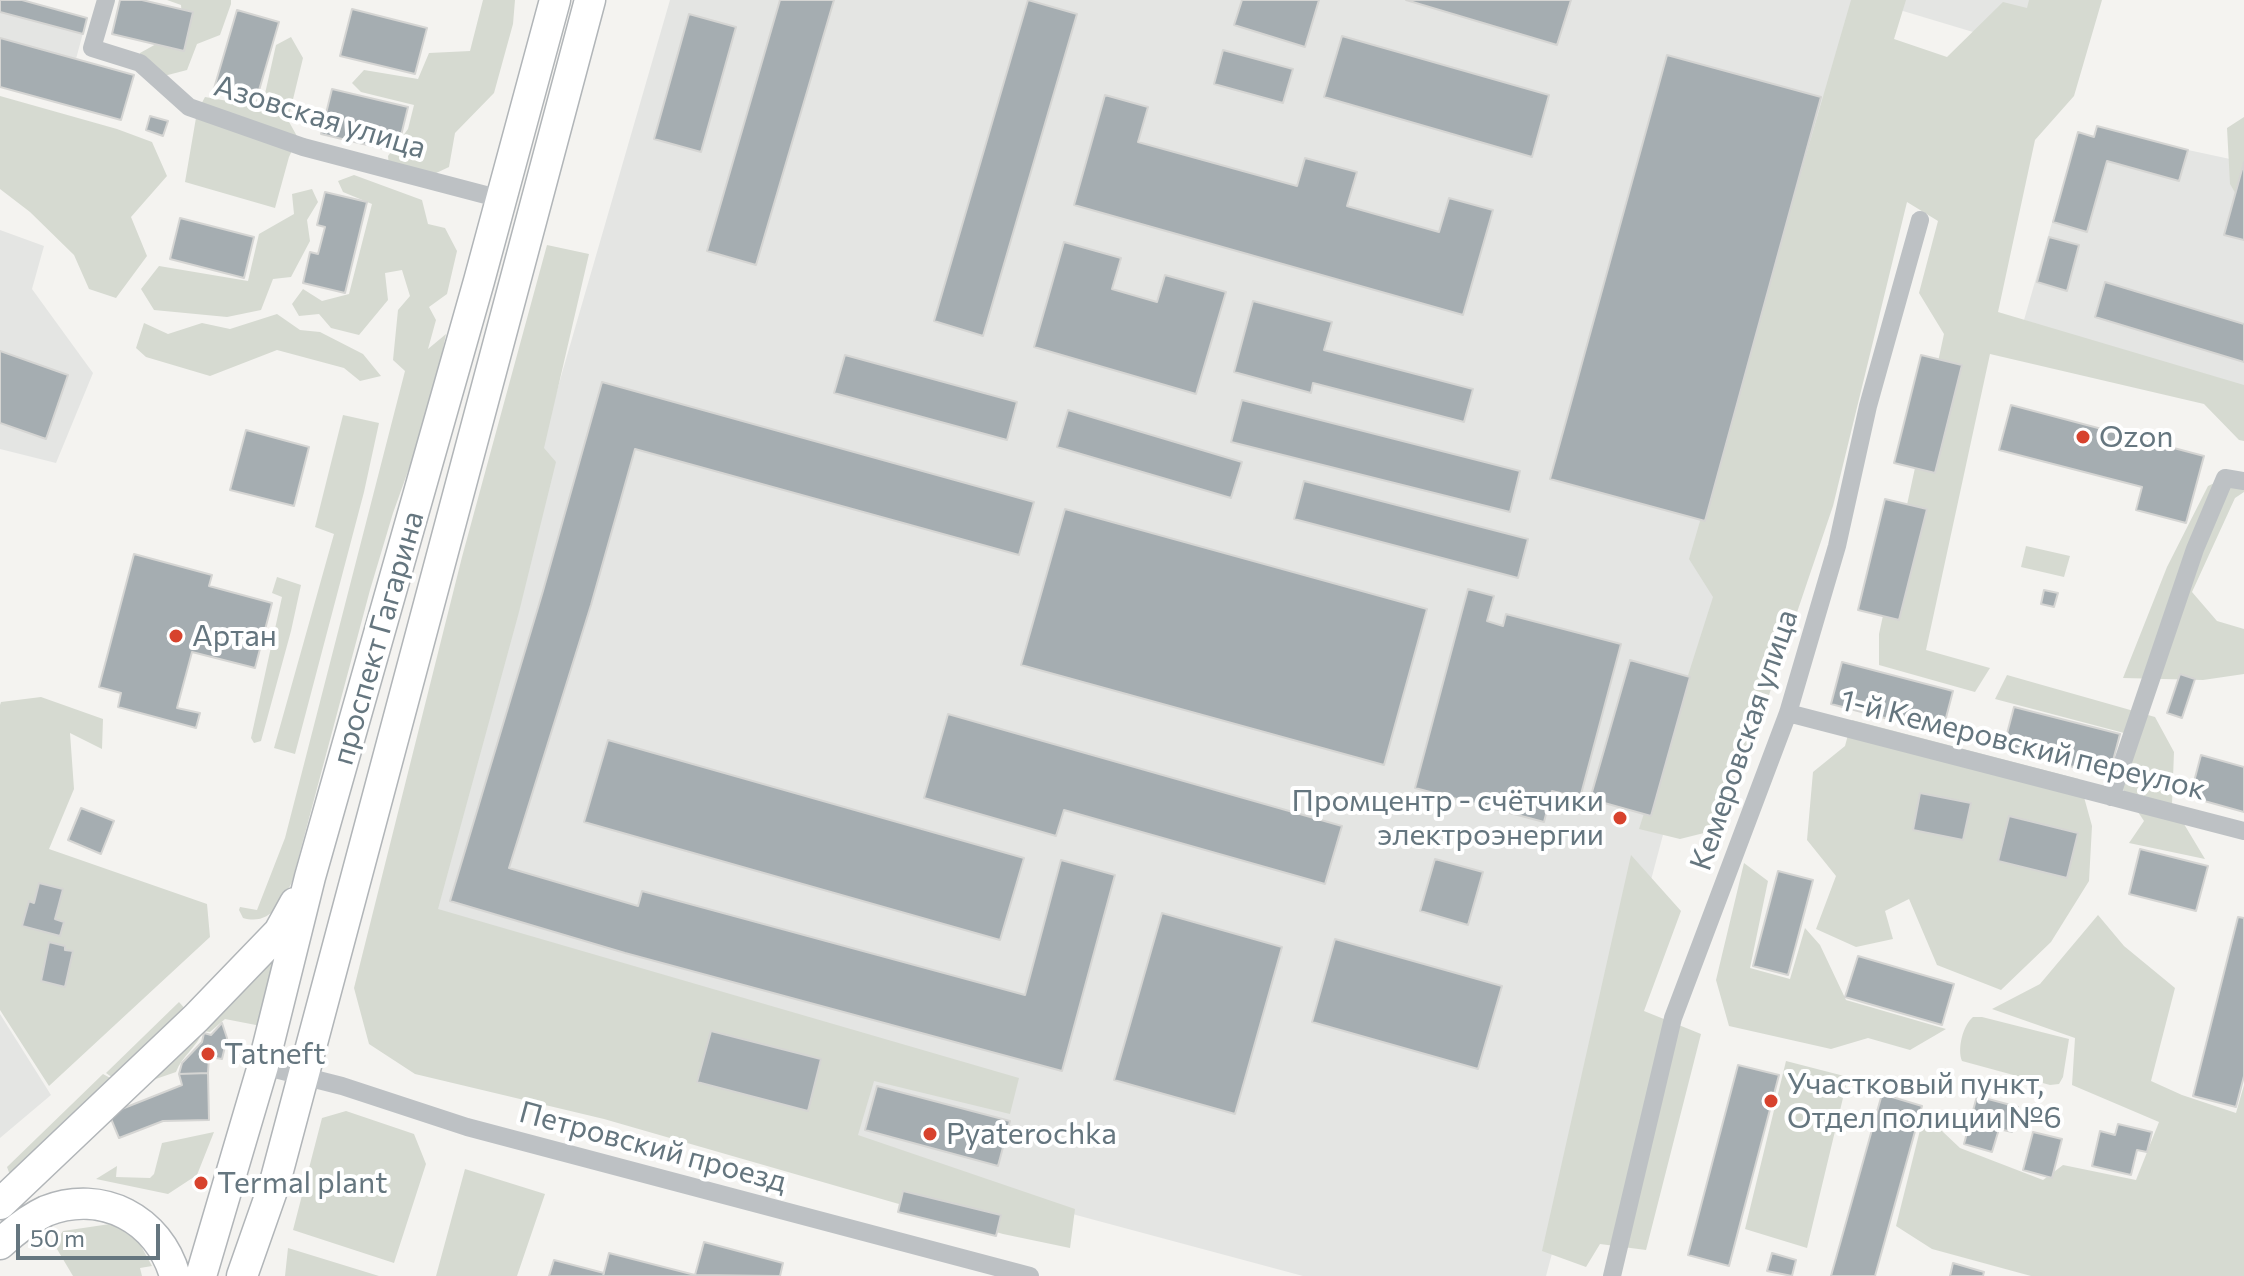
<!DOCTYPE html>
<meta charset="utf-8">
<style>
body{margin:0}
#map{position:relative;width:2244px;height:1276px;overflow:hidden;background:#f4f3f0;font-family:Commissioner,sans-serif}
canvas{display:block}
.scale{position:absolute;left:16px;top:1224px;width:144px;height:36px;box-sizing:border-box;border:4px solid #65767f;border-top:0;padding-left:10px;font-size:24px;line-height:28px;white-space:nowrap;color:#65767f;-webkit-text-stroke:6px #fff;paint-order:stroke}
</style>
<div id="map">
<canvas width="2244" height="1276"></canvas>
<div class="scale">50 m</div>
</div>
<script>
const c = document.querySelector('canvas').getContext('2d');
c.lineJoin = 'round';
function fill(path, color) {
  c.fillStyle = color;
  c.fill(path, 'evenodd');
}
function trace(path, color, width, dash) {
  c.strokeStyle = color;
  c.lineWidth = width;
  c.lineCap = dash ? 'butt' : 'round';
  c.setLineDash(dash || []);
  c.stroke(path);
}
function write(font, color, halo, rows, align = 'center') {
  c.font = font + ' Commissioner,sans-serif';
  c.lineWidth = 8;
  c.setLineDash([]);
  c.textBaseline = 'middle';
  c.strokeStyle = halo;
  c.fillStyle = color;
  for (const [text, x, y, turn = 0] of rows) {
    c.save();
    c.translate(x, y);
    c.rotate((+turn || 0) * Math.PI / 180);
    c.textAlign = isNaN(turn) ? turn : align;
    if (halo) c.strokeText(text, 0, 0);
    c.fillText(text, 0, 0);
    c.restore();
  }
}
fill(new Path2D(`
 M0 0H22L87 18 76 59 134 75 121 120 0 87Z
 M670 0H2057L2043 53 1883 5 1546 1276H1303L373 1026Z
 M2097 126 2188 150 2244 162V396L2024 320 2078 132 2094 136Z
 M0 230 44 246 32 289 93 373 56 463 0 449Z
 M0 1014 51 1095 0 1138Z`), '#e4e5e3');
fill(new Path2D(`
 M167 0H231V4L220 35 197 44 187 70 164 76 139 70 140 53 183 29 181 5Z
 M483 0H515L513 24 494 93 455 133 449 167 415 183 390 176 388 156 408 129 414 105 361 92 352 83 364 70 418 79 429 53 470 51Z
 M1851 0H1906L1894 39 1947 57 2003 2 2027 8 2029 0H2102L2074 96 2035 140 1998 312 2244 385V441L2239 440 2204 404 1990 354 1926 650 1990 668 1975 692 1879 665V634L1944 334 1919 293 1938 221 1907 202 1833 506 1724 828 1680 839 1639 829 1713 597 1689 559Z
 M291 37 303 58 288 120 298 138 289 157 275 208 185 182 197 112 205 97 262 107 276 45Z
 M0 96 117 129 152 142 167 176 131 217 147 256 116 298 89 289 74 255 30 212 0 189Z
 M2244 117V208L2230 184 2227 128Z
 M354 175 422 200 428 224 445 228 457 251 447 294 429 307 436 320 428 349 446 334 431 407 393 513 370 590 292 882C282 902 270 926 243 918L239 910 240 907 257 910 285 838 405 371 393 360 398 310 410 296 402 270 385 273 388 300 359 335 331 328 319 314 299 316 292 304 303 289 322 301 349 294 372 204 343 192 338 181Z
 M312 189 318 202 307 220 310 241 291 277 273 279 261 310 227 317 154 310 141 289 159 266 248 281 259 234 294 214 292 194Z
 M547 245 589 254 544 448 556 462 519 612 438 909 1019 1078 1010 1114 874 1081 858 1135 1075 1209 1070 1248 1003 1234 604 1119 415 1074 369 1044 354 988 462 557Z
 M277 314 300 330 320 332 363 354 381 376 360 381 344 368 277 350 210 376 146 357 136 348 144 323 168 334 202 323 230 329Z
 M343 415 379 423 364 492 295 754 274 748 334 534 315 527Z
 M2238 472 2244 481V492L2235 498 2192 592 2217 621 2244 629V674L2203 680 2123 678 2167 567 2208 486Z
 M2026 546 2070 556 2064 577 2021 567Z
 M277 577 301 585 291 631 261 741 254 743 251 738 282 597 272 593Z
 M2007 675 2155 717 2174 752 2172 804 2205 859 2129 843 2144 821 2114 776 2124 733 1995 699Z
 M41 697 103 719 102 749 70 733 74 789 49 849 207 904 210 937 49 1086 0 1010V705L1 702Z
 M1852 720 2079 779 2092 826 2089 881 2051 942 2001 990 1937 965 1909 899 1885 911 1893 939 1856 947 1816 929 1836 876 1807 840 1813 772 1845 746Z
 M1631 855 1681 911 1644 1011 1701 1034 1646 1250 1600 1244 1586 1267 1542 1251Z
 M1744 863 1768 881 1750 968 1790 979 1805 928 1820 945 1846 1000 1946 1029 1910 1050 1868 1038 1831 1049 1729 1026 1716 980Z
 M2098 915 2124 946 2175 988 2151 1081 2182 1095 2236 1113 2244 1085V1276H2031L1932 1249 1896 1226 1924 1114 1960 1148 2043 1180 2063 1165 2136 1180 2159 1122 2072 1085 2075 1038 1992 1009 2040 984Z
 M284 942 261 1026 225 1019 210 1032 203 1031C197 1047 182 1056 176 1072L147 1082Z
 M179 1002 187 1011 113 1078 106 1073Z
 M1973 1017H1982L2069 1039 2063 1077 2059 1084 2050 1085 1962 1061C1957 1049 1963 1025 1973 1017Z
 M1786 1061 1848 1077 1807 1248 1745 1229Z
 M103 1074 112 1079 10 1175 7 1167Z
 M346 1111 414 1134 426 1164 394 1263 293 1230 322 1118Z
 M214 1132 197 1175 168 1194 96 1179 117 1166 116 1177 150 1178 154 1174 162 1143Z
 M465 1169 545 1194 517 1276H436Z
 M110 1224 135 1235 152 1266 140 1268 142 1276H73L54 1244 63 1231Z
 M288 1248 379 1276H285Z`), '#d6dad1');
const building = new Path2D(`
 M0 0H22L87 18 83 34 0 12Z
 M120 0H142L193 12 184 51 112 34Z
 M780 0H834L756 265 707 251Z
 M1028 0 1077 14 983 336 934 321Z
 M1242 0H1319L1305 47 1234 25Z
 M1406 0H1571L1557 45Z
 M352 9 427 28 415 74 340 56Z
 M237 10 279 22 255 104 213 92Z
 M689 14 736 27 701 152 654 139Z
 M1342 36 1549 95 1532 157 1324 97Z
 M0 38 134 75 121 120 0 87Z
 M1223 50 1293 69 1283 103 1214 84Z
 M1667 55 1821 97 1705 521 1550 479Z
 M332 89 408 107 397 152 321 134Z
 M1105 95 1148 107 1138 142 1297 186 1305 158 1357 172 1347 206 1439 232 1449 198 1493 210 1463 315 1074 205Z
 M150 116 168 121 163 136 146 130Z
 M2097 126 2188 150 2179 181 2107 161 2087 232 2053 222 2078 132 2094 137Z
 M2244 162V240L2224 235Z
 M325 192 367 202 345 293 303 283 310 252 318 254 325 227 317 225Z
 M180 218 254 237 244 278 170 259Z
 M2049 237 2079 245 2067 291 2037 282Z
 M1064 242 1121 258 1112 289 1157 302 1165 275 1226 292 1196 394 1034 347Z
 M2105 282 2244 324V362L2095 317Z
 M1253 301 1332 322 1324 350 1473 389 1464 422 1313 383 1311 393 1234 372Z
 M0 351 68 375 46 439 0 423Z
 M845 355 1017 402 1007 440 834 393Z
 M1921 355 1962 365 1935 473 1894 463Z
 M602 382 1034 502 1019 555 635 449 591 605 509 868 638 906 642 891 1025 995 1061 860 1115 875 1062 1071 625 953 450 901 543 591Z
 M1242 400 1520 471 1510 512 1231 442Z
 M2011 405 2204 456 2186 523 2136 510 2142 487 1999 450Z
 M1068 410 1242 462 1231 498 1057 447Z
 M246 430 309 447 294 506 230 490Z
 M1304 481 1528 539 1518 578 1294 519Z
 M1885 499 1927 509 1899 620 1858 610Z
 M1065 509 1427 609 1384 765 1021 665Z
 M134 554 212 575 209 586 272 603 255 668 192 652 177 708 200 713 196 728 118 707 121 693 99 687Z
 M1468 589 1494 596 1487 621 1503 626 1506 614 1621 644 1580 798 1552 791 1544 822 1415 788Z
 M2044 590 2058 593 2054 607 2041 604Z
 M1630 660 1690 677 1651 816 1590 799Z
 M1842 662 1953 691 1942 733 1831 704Z
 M2180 674 2195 679 2182 718 2167 713Z
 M2014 707 2120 734 2109 776 2003 749Z
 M948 714 1342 826 1325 884 1064 810 1056 836 924 798Z
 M608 740 1024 858 1000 940 584 822Z
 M2201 755 2244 767V812L2190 797Z
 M1920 793 1971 803 1963 840 1913 830Z
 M81 808 114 821 101 854 68 840Z
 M2009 816 2078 833 2067 878 1998 861Z
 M2140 849 2208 866 2196 911 2129 894Z
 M1435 859 1483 872 1468 925 1420 911Z
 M1778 871 1813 880 1788 975 1753 966Z
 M39 883 63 889 55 919 64 922 60 936 22 926 29 901 34 903Z
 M1162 913 1282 947 1235 1114 1114 1080Z
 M2238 917 2244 918V1076L2236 1107 2193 1096Z
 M1335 939 1502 986 1478 1069 1312 1022Z
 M49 942 65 946V950L73 951 65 987 41 981Z
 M1858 956 1954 984 1942 1025 1845 997Z
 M222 1023 227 1038 222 1059 209 1057 208 1073 179 1074 182 1063 202 1042 204 1033 211 1035Z
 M711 1031 821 1059 808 1111 697 1082Z
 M1738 1065 1779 1075 1729 1266 1688 1255Z
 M208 1073 209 1120 163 1121 119 1138 109 1114 182 1085 179 1074Z
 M877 1086 1010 1121 998 1166 865 1130Z
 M1882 1094 1922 1106 1875 1276H1831Z
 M1977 1096 2018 1107 2012 1132 1999 1129 1992 1152 1964 1144Z
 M2118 1124 2152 1132 2147 1152 2137 1150 2131 1175 2092 1166 2100 1131 2115 1135Z
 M2033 1132 2062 1139 2052 1178 2023 1170Z
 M903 1191 1001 1215 996 1236 898 1212Z
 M704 1242 783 1263 780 1276 695 1275Z
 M609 1253 695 1275 698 1276H603Z
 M1772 1253 1796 1260 1792 1276 1767 1271Z
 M554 1260 604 1273 603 1276H549Z
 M1953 1263 1984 1272 1983 1276H1950Z`);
fill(building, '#a5adb1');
trace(building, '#d5d5d3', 2);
const primary = new Path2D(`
 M0 1204 196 1018 279 932 295 903
 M0 1244C14 1231 29 1219 46 1211 102 1189 159 1219 175 1276
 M201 1276 263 1066 310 877 479 281 555 0
 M242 1276 275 1182 590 0`);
trace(primary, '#b1b5b8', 33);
trace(new Path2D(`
 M106 0 92 48 140 63 189 107 303 147 501 199
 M1788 713 2244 831
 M2111 797 2195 549 2225 478 2244 481
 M263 1066 342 1086 467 1127 1030 1276
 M1612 1276 1673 1018 1788 713 1837 546 1868 406 1920 220`), '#bdc1c4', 18);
trace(primary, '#fff', 30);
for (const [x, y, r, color] of [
 [2083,437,8,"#d7422d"],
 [176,636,8,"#d7422d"],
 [1620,818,8,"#d7422d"],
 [208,1054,8,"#d7422d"],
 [1771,1101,8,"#d7422d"],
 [930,1134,8,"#d7422d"],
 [201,1183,8,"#d7422d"]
]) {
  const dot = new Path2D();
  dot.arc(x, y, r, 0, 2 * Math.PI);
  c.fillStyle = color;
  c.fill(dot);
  trace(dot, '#fff', 3);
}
write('30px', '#65767f', '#fff', [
 ["Азовская улица",320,117,17],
 ["проспект Гагарина",378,638,-74],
 ["Кемеровская улица",1744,740,-71],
 ["1-й Кемеровский переулок",2023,745,14],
 ["Петровский проезд",653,1147,15]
]);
write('30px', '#65767f', '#fff', [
 ["Ozon",2099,437],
 ["Артан",192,636],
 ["Промцентр - счётчики",1604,801,"right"],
 ["электроэнергии",1604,835,"right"],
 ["Tatneft",224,1054],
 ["Участковый пункт,",1787,1084],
 ["Отдел полиции №6",1787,1118],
 ["Pyaterochka",946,1134],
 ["Termal plant",217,1183]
], 'left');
</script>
